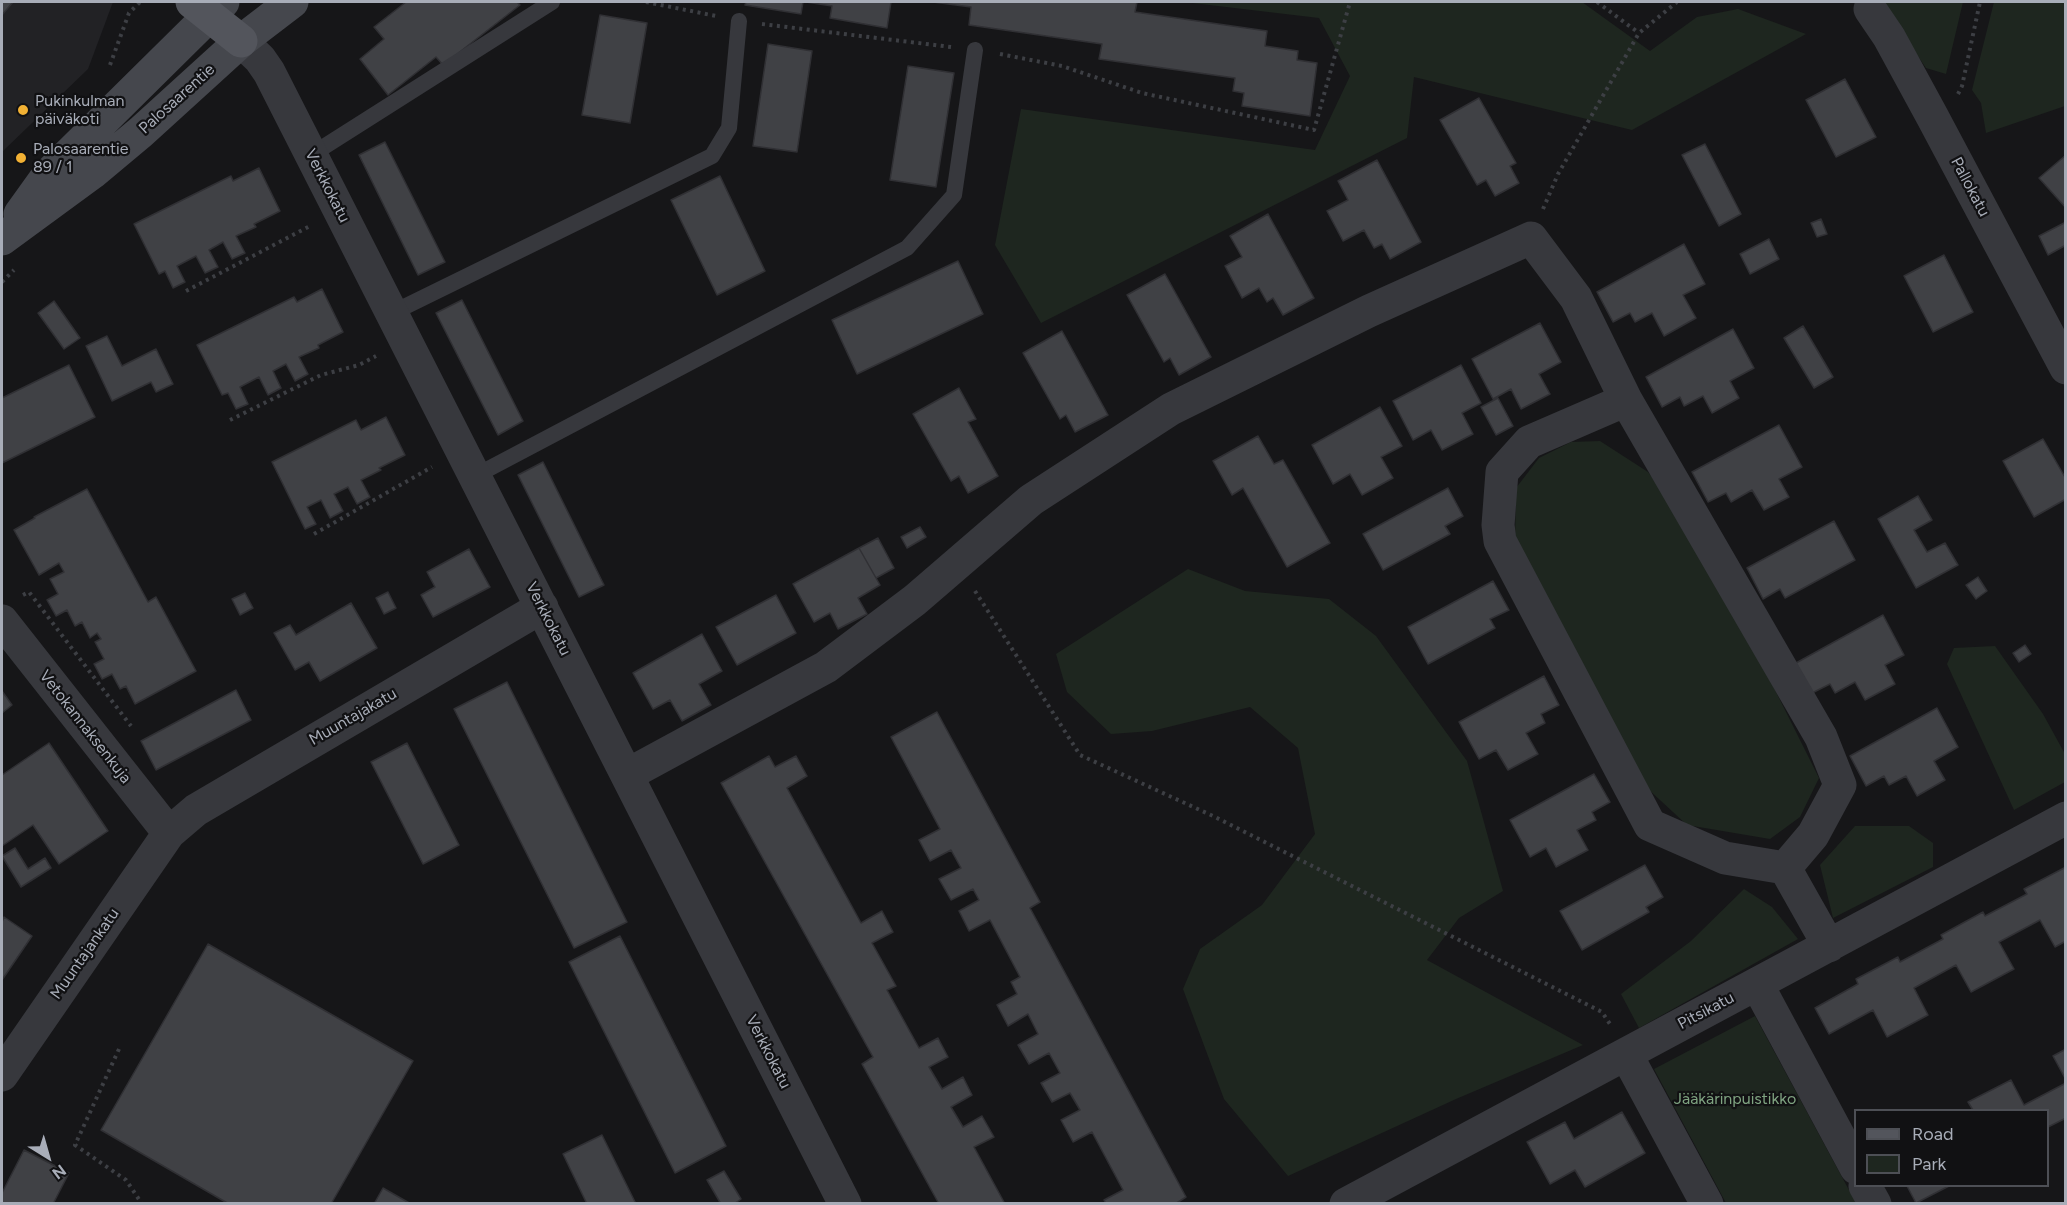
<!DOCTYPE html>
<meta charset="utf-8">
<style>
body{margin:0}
#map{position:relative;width:2067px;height:1205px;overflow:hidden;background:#161618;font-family:Figtree,sans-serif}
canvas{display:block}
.frame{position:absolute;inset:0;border:3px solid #a8adb8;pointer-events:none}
.legend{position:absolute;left:1854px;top:1109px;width:195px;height:78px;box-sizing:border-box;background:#111113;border:2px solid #4d4f55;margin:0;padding:8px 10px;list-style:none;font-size:18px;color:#a8adb8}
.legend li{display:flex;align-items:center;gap:12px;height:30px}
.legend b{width:30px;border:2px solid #4d4f55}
.north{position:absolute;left:18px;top:1127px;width:60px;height:60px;-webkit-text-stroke:4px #111113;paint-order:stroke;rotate:143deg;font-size:16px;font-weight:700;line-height:24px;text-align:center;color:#a8adb8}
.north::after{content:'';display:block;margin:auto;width:21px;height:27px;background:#a8adb8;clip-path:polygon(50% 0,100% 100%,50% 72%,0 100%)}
</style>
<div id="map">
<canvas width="2067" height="1205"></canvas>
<div class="frame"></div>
<ul class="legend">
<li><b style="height:8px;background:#53555c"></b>Road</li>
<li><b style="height:16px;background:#1e261f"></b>Park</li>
</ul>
<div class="north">N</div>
</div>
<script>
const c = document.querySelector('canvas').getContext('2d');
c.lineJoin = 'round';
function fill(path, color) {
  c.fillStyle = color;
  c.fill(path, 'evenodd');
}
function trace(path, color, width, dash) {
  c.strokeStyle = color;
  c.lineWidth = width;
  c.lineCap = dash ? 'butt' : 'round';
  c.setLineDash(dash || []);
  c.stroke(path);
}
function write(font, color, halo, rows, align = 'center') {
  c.font = font + ' Figtree,sans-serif';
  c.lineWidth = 4.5;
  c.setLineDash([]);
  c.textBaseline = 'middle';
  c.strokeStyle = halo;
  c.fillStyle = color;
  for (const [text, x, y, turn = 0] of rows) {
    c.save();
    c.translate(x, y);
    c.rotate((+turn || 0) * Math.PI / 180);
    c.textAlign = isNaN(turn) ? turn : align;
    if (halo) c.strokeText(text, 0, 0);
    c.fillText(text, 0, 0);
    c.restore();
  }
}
fill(new Path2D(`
 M2 2H113L88 69 2 152Z`), '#222225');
fill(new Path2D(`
 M1184 2H1582L1650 51 1697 17 1738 9 1806 34 1632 130 1414 77 1407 138 1041 323 995 245 1021 109 1315 150 1350 76 1319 18Z
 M1881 2H1963L1946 74 1926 68Z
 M1994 2H2065V106L1986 133 1981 103 1972 90Z
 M1600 441 1648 472 1688 523 1774 688 1819 778 1800 817 1770 839 1687 825 1647 788 1515 543 1516 488 1539 458 1571 442Z
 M1188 569 1245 591 1329 599 1376 636 1467 761 1503 891 1459 918 1427 960 1583 1045 1456 1099 1288 1176 1224 1099 1183 989 1200 949 1262 905 1315 834 1298 748 1250 707 1152 731 1111 734 1067 692 1056 654Z
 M1995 646 2043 714 2065 754V782L2014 810 1947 664 1954 648Z
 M1855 826H1909L1933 843V867L1833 918 1820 865Z
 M1744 889 1772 907 1798 939 1639 1028 1621 994 1691 941Z
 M1755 1016 1856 1203H1726L1654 1069Z`), '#1e261f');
const building = new Path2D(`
 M2 2H13L2 15Z
 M406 2H517L520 5 443 65 436 57 388 95 360 59 384 39 374 27Z
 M746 2H803L801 14 745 5Z
 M806 2H891L887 28 830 18 832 6Z
 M933 2H1137L1135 12 1267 31 1265 46 1298 51 1297 60 1317 63 1310 116 1242 106 1244 93 1233 91 1235 78 1099 59 1102 44 969 25 971 7Z
 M600 15 647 23 630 123 582 115Z
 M768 44 812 51 797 152 753 146Z
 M908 66 954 73 936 187 890 180Z
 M1845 79 1876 137 1836 157 1806 100Z
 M1479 98 1516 163 1510 166 1519 183 1495 196 1486 180 1477 185 1440 120Z
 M385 142 445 262 418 275 359 155Z
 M1705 144 1741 214 1719 226 1682 155Z
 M2066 155V208L2039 178Z
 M1377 160 1421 242 1390 259 1382 244 1374 248 1364 230 1343 241 1327 211 1348 200 1338 181Z
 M259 168 280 211 254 224 256 227 236 236 245 253 232 259 223 242 209 250 218 267 205 273 196 256 177 266 185 282 173 288 165 271 159 274 134 224 231 176 233 181Z
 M720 176 765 271 717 295 671 200Z
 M1268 214 1314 298 1283 315 1273 298 1267 302 1259 288 1242 298 1225 266 1242 257 1230 236Z
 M1821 219 1827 234 1817 237 1811 223Z
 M2066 222V245L2048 255 2039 236Z
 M1769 239 1779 259 1750 274 1740 254Z
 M1684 244 1705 284 1683 295 1696 318 1664 336 1652 313 1635 322 1630 313 1613 322 1597 292Z
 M1944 255 1973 312 1933 332 1904 276Z
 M958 261 983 314 857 374 832 320Z
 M1165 274 1211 357 1179 375 1170 358 1164 362 1127 295Z
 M322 289 343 332 318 345 319 348 299 357 308 374 295 381 286 364 273 371 281 388 268 395 259 377 240 387 248 404 236 409 228 393 222 395 197 345 294 297 297 302Z
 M462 300 523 421 498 435 436 313Z
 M54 301 80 338 64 349 38 313Z
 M1540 323 1561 362 1539 374 1550 394 1521 409 1511 389 1493 399 1472 359Z
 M1803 326 1833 377 1814 388 1784 338Z
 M1733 329 1754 368 1730 381 1739 398 1712 413 1703 396 1684 406 1680 397 1662 407 1646 377Z
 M1062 331 1108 415 1075 432 1066 415 1060 419 1023 353Z
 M107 336 122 366 156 349 173 384 156 392 151 382 112 401 86 346Z
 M69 365 95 417 2 463V398Z
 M1461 365 1481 403 1462 413 1473 434 1442 450 1431 430 1413 440 1393 401Z
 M959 388 976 419 968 422 998 476 968 493 959 476 951 481 913 414Z
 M1498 398 1513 426 1496 435 1481 407Z
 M1380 407 1402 446 1381 457 1393 478 1362 495 1350 474 1333 484 1312 445Z
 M386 417 405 455 379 468 381 470 361 480 370 497 357 504 348 487 334 494 343 511 330 518 321 500 307 507 316 524 305 529 272 462 356 420 361 430Z
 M1779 425 1802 467 1779 479 1789 497 1764 510 1752 490 1731 502 1726 493 1708 502 1692 472Z
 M1258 436 1274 464 1283 460 1330 543 1287 567 1243 488 1232 495 1213 461Z
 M2043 439 2066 479V499L2034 517 2003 461Z
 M543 462 604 585 579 597 518 475Z
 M1448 488 1463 516 1445 526 1450 534 1383 570 1363 534Z
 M87 489 148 602 156 597 196 671 135 704 126 686 120 689 112 674 102 679 94 664 104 659 95 642 101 639 97 633 90 638 82 622 75 626 67 610 56 616 47 600 58 594 50 579 64 572 59 563 39 575 14 530 35 518 34 517Z
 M1918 496 1932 520 1914 530 1927 552 1945 543 1958 565 1916 588 1878 519Z
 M1834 521 1855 560 1785 598 1780 589 1763 599 1747 568Z
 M920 527 926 537 907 548 901 537Z
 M878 538 894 568 876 578 859 548Z
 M859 548 880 585 858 598 867 614 838 629 830 613 814 622 793 584Z
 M469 549 490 587 433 617 421 595 435 587 427 572Z
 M1978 577 1987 591 1976 599 1966 585Z
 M1493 581 1509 610 1490 619 1495 628 1428 664 1408 627Z
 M388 592 396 608 384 614 376 598Z
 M245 593 253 608 240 615 232 599Z
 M776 595 796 633 737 665 716 627Z
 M351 603 377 648 320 681 309 662 295 670 274 633 290 625 296 635Z
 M1883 615 1904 655 1885 665 1895 684 1865 700 1855 682 1835 693 1830 684 1812 693 1796 663Z
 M702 634 722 671 699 684 711 705 682 721 670 700 653 709 633 673Z
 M2025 645 2031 654 2019 662 2013 653Z
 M1544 676 1559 705 1541 714 1545 723 1526 733 1538 754 1508 770 1496 750 1479 759 1459 722Z
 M507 682 627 922 574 948 454 709Z
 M236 690 251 720 156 770 141 741Z
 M2 691 12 705 2 713Z
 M1937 708 1958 747 1934 761 1945 780 1917 796 1906 776 1889 785 1884 776 1866 786 1850 756Z
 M937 712 1040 902 1030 908 1186 1197 1175 1204H1106L1104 1200 1123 1190 1092 1132 1073 1142 1061 1120 1080 1110 1070 1093 1052 1102 1041 1083 1060 1073 1049 1053 1029 1064 1018 1045 1038 1034 1028 1014 1008 1026 997 1005 1017 994 1011 982 1020 977 990 920 969 931 959 911 979 900 973 889 951 900 939 879 961 868 951 850 930 861 919 840 940 829 891 737Z
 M49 743 108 831 59 864 33 825 2 846V775Z
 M407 743 459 845 423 864 371 762Z
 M769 756 775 767 796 756 807 776 787 788 861 923 882 911 893 932 872 943 896 986 887 990 919 1048 938 1038 948 1057 929 1067 942 1089 963 1077 972 1095 951 1107 963 1127 982 1116 994 1137 974 1147 1005 1204H939L862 1064 873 1057 721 783Z
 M1594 774 1610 802 1592 812 1596 820 1577 830 1588 850 1556 867 1546 848 1530 857 1510 820Z
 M15 848 28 869 45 858 51 868 21 887 2 856Z
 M1645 865 1663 897 1646 907 1649 912 1582 950 1560 911Z
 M2066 867V941L2055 947 2040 920 1999 942 2014 969 1971 992 1956 965 1914 988 1928 1015 1887 1037 1873 1010 1829 1034 1815 1008 1858 984 1856 979 1898 957 1900 962 1943 939 1941 935 1983 912 1985 916 2027 894 2024 889Z
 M4 917 32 936 2 980V922Z
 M620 936 726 1146 675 1173 569 962Z
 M208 944 413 1061 331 1204H229L101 1130Z
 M2066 1049V1080L2053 1056Z
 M2011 1080 2024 1105 2066 1083V1118L2048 1127V1110H1973L1968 1102Z
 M1622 1112 1645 1153 1585 1187 1575 1170 1550 1184 1527 1142 1565 1122 1574 1139Z
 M602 1135 636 1204H587L563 1154Z
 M24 1150 69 1173 53 1204H2V1193Z
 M724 1171 741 1199 734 1204H721L707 1180Z
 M1907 1186H1949L1916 1203Z
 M383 1188 411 1204H374Z`);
fill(building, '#404145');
trace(building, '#303034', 1.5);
trace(new Path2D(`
 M646 2 716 16
 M1597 2 1639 33
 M762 24 951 47
 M1000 54 1062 66 1142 93 1314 130 1350 2
 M110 65 129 13 140 2
 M1958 94 1962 86 1980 2
 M1543 209 1558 174 1639 33 1677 2
 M2 282 14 270
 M186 291 310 226
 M230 420 321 375 359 365 376 356
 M314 534 432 467
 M975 591 1080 755 1213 816 1602 1012 1610 1024
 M23 595 29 592 131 726
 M119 1049 75 1145 126 1180 142 1204`), '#3d3f44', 4, [3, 4.5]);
trace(new Path2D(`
 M311 155 552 2
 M392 313 712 156 729 128 739 21
 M475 476 907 248 954 195 975 50`), '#37383d', 16);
trace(new Path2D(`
 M1870 9 1889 37 1932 116 2066 368
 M241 41 260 59 269 72 845 1204
 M1626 400 1529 442 1502 472 1498 525 1500 541 1650 825 1725 858 1785 868
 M2 621 169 833
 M627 775 826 667 915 600 1031 500 1171 409 1369 311 1531 238 1576 298 1626 400 1821 737 1840 785 1813 835 1785 868 1829 946
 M1757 984 1856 1168
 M1626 1054 1707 1204
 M2 1075 169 833 196 810 542 607
 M1865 1186 1875 1204
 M1346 1204 2066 818`), '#37383d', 33);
trace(new Path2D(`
 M20 214 48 175 223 2
 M2 239 92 173 141 132 241 41 292 2`), '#45474d', 33);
trace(new Path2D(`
 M192 2 241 41`), '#53555c', 33);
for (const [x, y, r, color] of [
 [23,110,6,"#f2b134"],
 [21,158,6,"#f2b134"]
]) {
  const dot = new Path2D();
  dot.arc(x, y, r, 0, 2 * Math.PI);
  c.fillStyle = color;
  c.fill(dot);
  trace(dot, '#111113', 2);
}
write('16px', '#a8adb8', '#111113', [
 ["Palosaarentie",177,99,-42],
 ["Verkkokatu",327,186,63],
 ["Pallokatu",1970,187,62],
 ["Verkkokatu",548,619,63],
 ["Muuntajakatu",353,717,-30],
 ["Vetokannaksenkuja",85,727,52],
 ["Muuntajankatu",85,954,-55],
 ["Pitsikatu",1706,1011,-28],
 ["Verkkokatu",768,1052,63]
]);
write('16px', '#a8adb8', '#111113', [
 ["Pukinkulman",35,101],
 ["päiväkoti",35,119],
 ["Palosaarentie",33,149],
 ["89 / 1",33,167]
], 'left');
write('16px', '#7fa381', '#111113', [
 ["Jääkärinpuistikko",1735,1099]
]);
</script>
